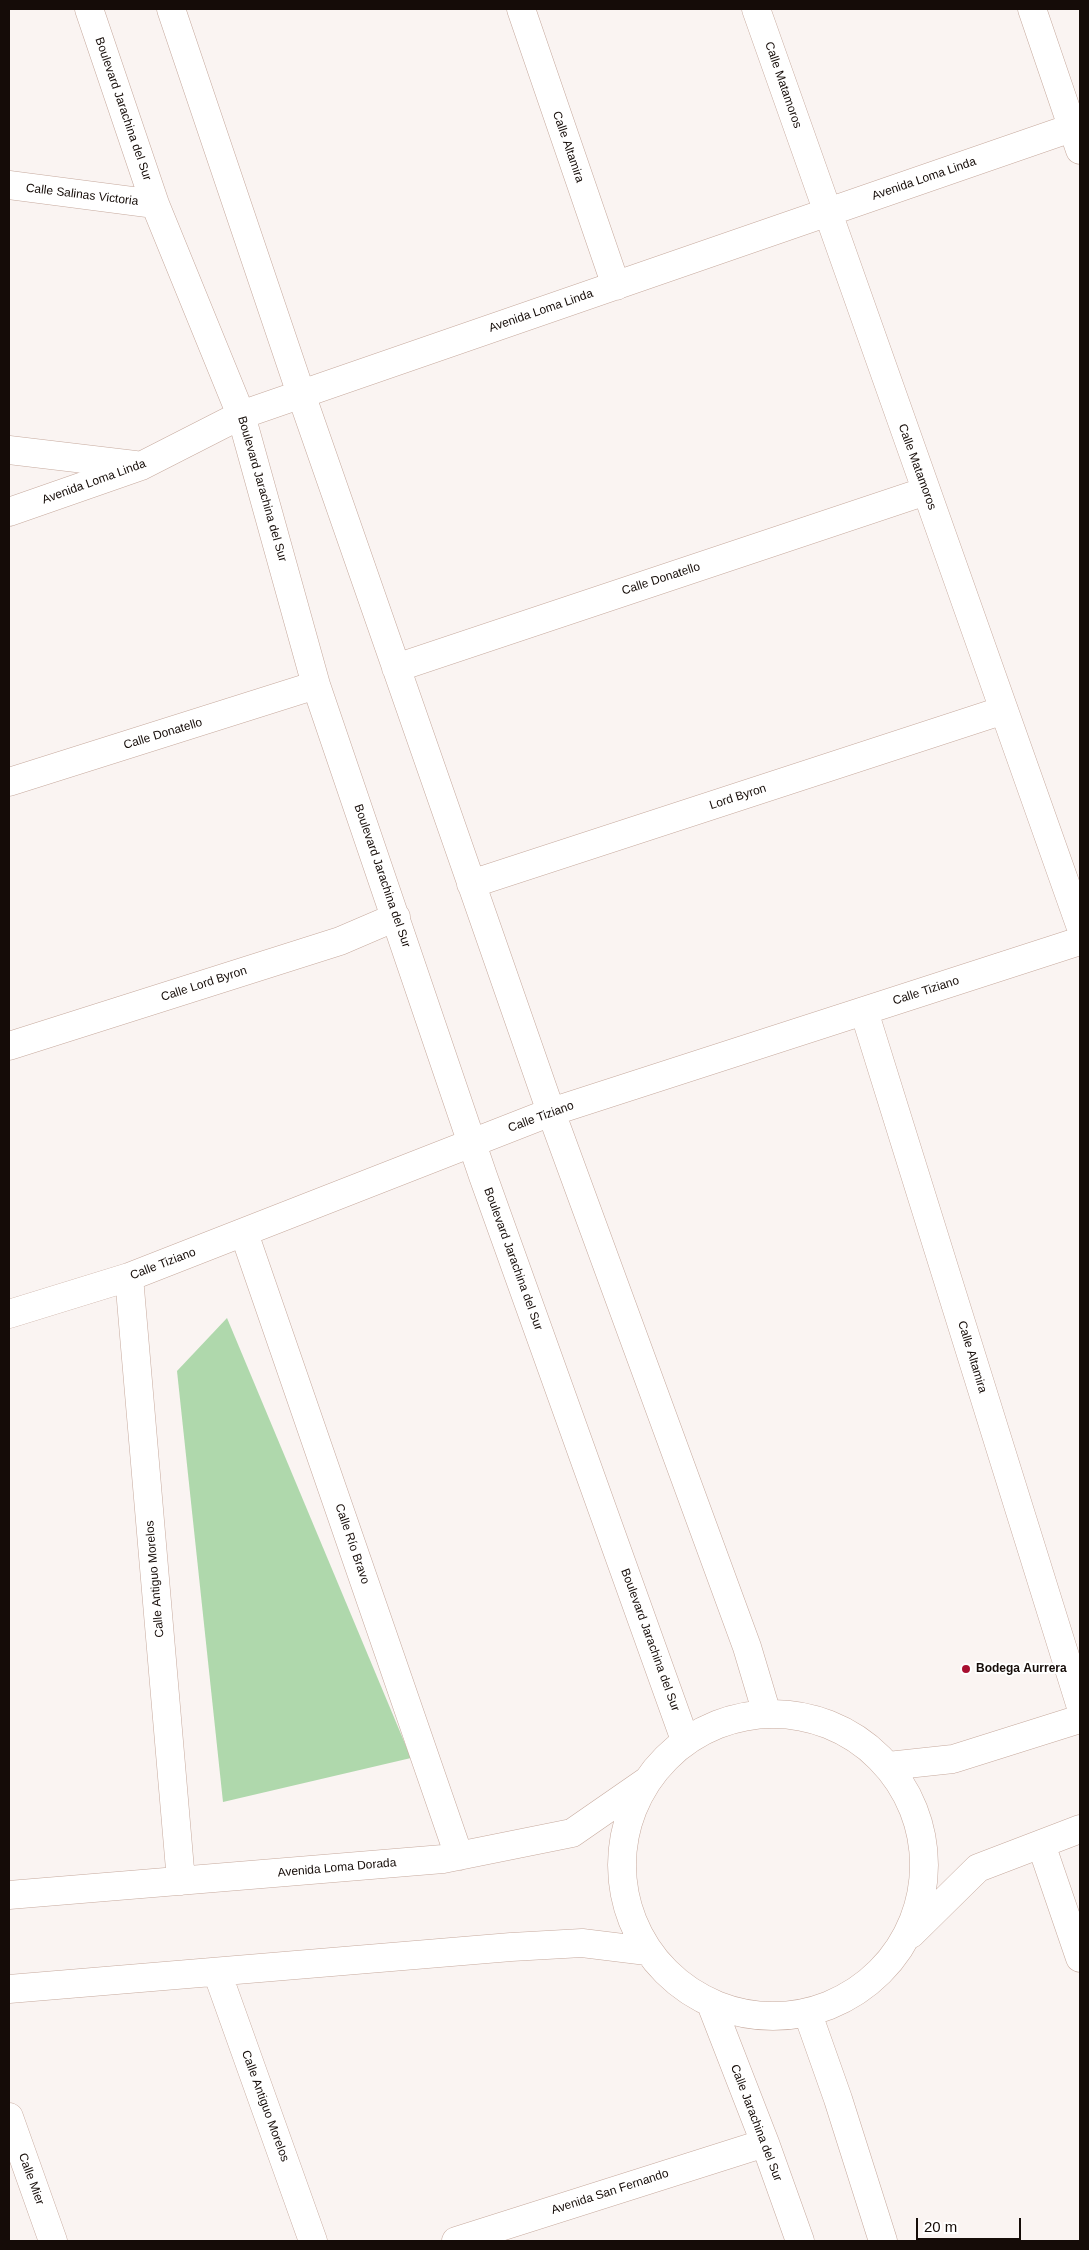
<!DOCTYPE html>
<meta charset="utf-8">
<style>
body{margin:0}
#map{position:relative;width:1089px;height:2250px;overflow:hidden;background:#faf4f2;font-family:Arial,sans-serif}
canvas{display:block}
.frame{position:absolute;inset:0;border:10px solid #150c08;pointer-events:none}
.scale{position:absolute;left:916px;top:2218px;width:105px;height:22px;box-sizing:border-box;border:2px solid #150c08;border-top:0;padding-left:6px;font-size:15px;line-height:18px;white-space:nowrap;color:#150c08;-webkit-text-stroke:4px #fff;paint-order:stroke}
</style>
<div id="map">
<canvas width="1089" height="2250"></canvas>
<div class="frame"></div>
<div class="scale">20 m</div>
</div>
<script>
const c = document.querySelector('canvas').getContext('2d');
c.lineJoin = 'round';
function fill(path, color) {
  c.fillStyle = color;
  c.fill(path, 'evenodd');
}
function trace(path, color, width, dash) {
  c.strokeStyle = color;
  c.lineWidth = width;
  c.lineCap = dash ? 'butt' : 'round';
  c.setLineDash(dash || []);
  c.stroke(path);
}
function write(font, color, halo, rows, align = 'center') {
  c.font = font + ' Arial,sans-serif';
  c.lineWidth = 4;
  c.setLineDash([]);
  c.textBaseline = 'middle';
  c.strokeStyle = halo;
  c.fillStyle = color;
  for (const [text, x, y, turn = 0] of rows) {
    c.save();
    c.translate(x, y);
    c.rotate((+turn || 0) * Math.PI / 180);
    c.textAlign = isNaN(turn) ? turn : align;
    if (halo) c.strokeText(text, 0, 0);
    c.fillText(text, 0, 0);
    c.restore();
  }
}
fill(new Path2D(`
 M227 1318 411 1758 223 1802 177 1371Z`), '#afd8ac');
const minor = new Path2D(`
 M89 9 155 204 241 415 316 685 483 1176 685 1740
 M171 9 301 394 551 1112 747 1647 767 1714
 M521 9 616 286
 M756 9 1080 925
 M1032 9 1080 150
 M9 185 155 204
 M9 450 135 465
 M9 512 141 466 241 415 1080 125
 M396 668 926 491
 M9 782 316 685
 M471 884 1004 710
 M864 1011 1080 1704
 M9 1046 340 941 396 917
 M244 1233 459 1856
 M129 1277 181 1881
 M9 1314 129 1277 551 1112 1080 941
 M622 1865a151 151 0 1 1 302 0a151 151 0 1 1-302 0Z
 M888 1766 953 1759 1080 1719
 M1041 1844 1080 1958
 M9 1895 443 1859 572 1833 647 1781
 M911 1934 978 1868 1080 1829
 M217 1972 313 2241
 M9 1989 511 1947 582 1943 647 1951
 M711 2004 765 2143 800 2241
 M808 2014 838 2099 883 2241
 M9 2117 53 2241
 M456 2241 765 2143`);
trace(minor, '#c6a99d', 29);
trace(minor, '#fff', 28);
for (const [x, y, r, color] of [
 [966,1669,5,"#a80f30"]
]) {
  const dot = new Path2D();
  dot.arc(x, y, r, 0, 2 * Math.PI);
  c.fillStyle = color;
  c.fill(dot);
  trace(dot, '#fff', 2);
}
write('12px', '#150c08', '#fff', [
 ["Calle Matamoros",783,85,71],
 ["Boulevard Jarachina del Sur",123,109,71],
 ["Calle Altamira",568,147,71],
 ["Avenida Loma Linda",924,179,-19],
 ["Calle Salinas Victoria",82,195,7],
 ["Avenida Loma Linda",541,311,-19],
 ["Calle Matamoros",917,467,70],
 ["Avenida Loma Linda",94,482,-20],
 ["Boulevard Jarachina del Sur",262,489,74],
 ["Calle Donatello",661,579,-18],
 ["Calle Donatello",163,734,-17],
 ["Lord Byron",738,797,-18],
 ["Boulevard Jarachina del Sur",382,876,71],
 ["Calle Lord Byron",204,984,-18],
 ["Calle Tiziano",926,991,-18],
 ["Calle Tiziano",541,1117,-20],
 ["Boulevard Jarachina del Sur",513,1259,70],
 ["Calle Tiziano",163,1264,-21],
 ["Calle Altamira",972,1357,73],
 ["Calle Río Bravo",352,1544,71],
 ["Calle Antiguo Morelos",155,1579,-95],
 ["Boulevard Jarachina del Sur",650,1640,70],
 ["Avenida Loma Dorada",337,1868,-5],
 ["Calle Antiguo Morelos",265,2106,70],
 ["Calle Jarachina del Sur",756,2123,69],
 ["Calle Mier",31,2179,70],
 ["Avenida San Fernando",610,2192,-18]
]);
write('bold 12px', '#150c08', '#fff', [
 ["Bodega Aurrera",976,1669]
], 'left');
</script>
